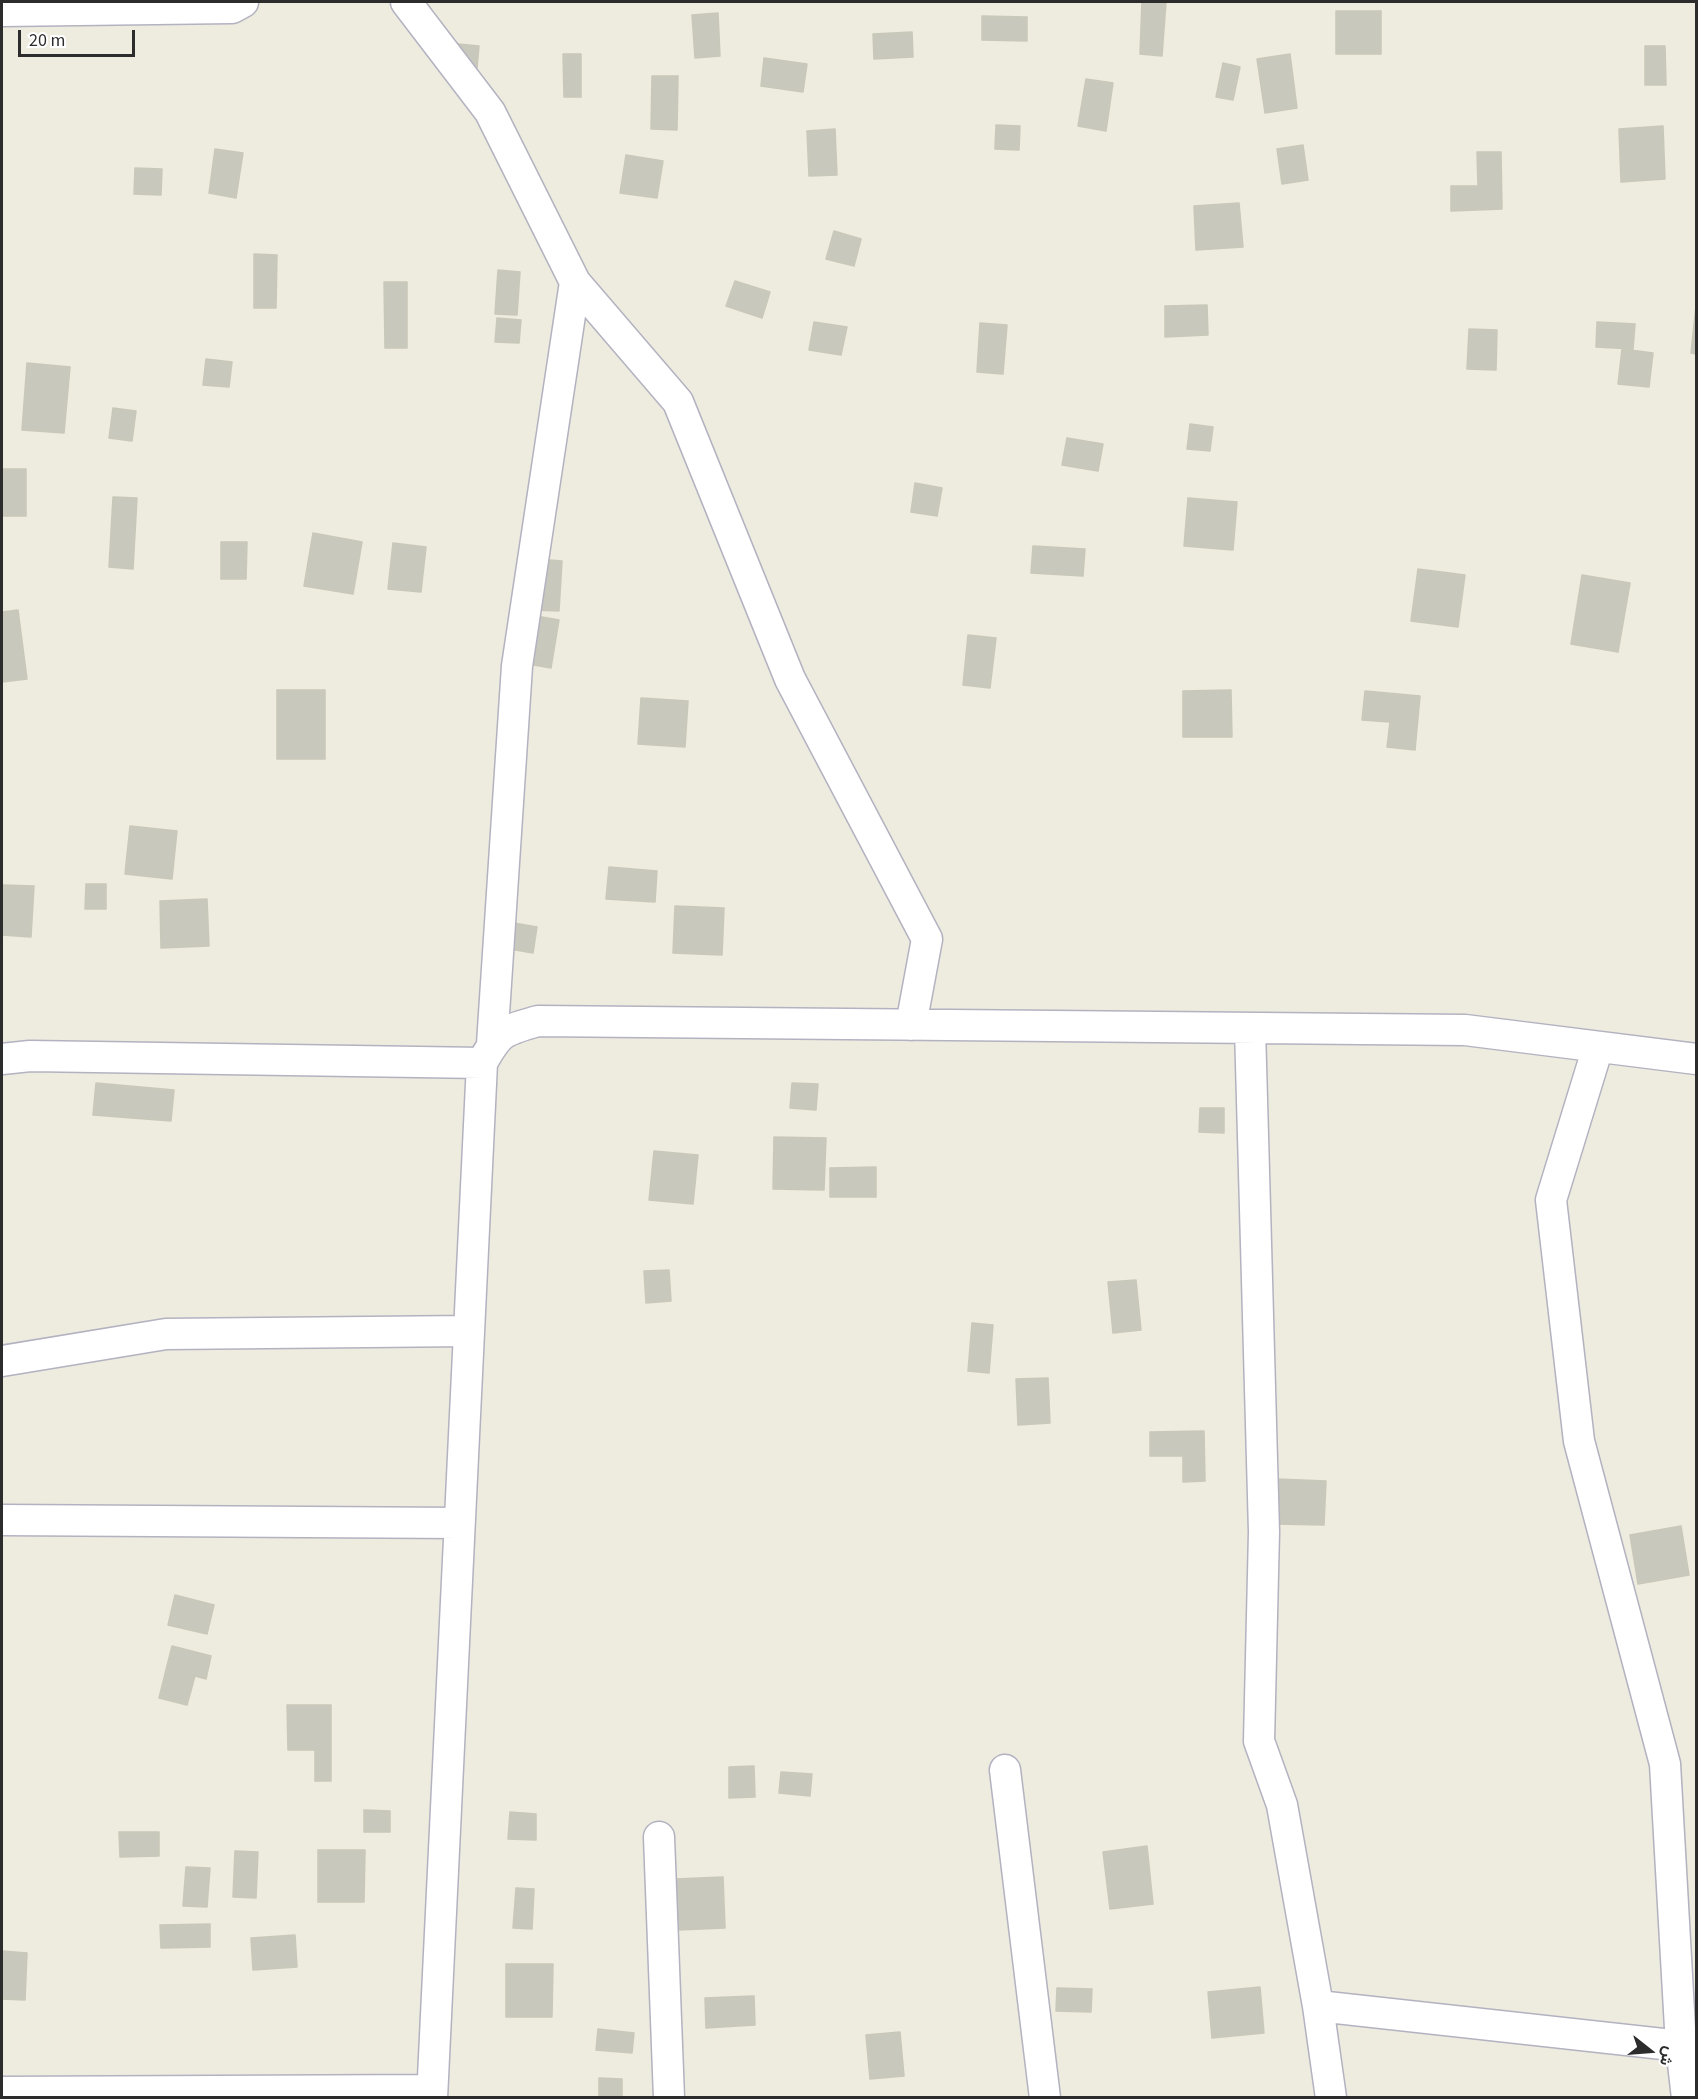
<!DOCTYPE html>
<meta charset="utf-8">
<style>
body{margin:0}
#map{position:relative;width:1698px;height:2099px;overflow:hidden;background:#eeebdf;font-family:"Source Sans 3",Vazirmatn,sans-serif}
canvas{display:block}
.frame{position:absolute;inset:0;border:3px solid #2c2c2c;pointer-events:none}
.north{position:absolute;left:1620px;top:2021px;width:60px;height:60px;-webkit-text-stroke:4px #fff;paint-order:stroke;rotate:107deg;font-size:16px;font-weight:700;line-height:24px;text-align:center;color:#2c2c2c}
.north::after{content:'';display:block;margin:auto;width:21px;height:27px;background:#2c2c2c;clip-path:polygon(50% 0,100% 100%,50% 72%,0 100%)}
.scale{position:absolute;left:18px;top:30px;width:117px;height:27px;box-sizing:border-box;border:3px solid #2c2c2c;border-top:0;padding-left:8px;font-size:18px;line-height:21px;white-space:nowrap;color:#2c2c2c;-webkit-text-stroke:4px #fff;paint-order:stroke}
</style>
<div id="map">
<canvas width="1698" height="2099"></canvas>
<div class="frame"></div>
<div class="north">ش</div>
<div class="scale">20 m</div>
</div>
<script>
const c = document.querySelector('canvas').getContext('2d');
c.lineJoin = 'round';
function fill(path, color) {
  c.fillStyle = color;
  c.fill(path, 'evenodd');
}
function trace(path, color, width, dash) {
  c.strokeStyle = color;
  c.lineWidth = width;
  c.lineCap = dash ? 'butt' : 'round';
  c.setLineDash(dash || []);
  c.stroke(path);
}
const building = new Path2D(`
 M1142 2H1166L1162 56 1140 54Z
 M1336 11H1381V54H1336Z
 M718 13 720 56 695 58 692 15Z
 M982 16 1027 17V41L982 40Z
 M912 32 913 57 874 59 873 34Z
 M448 43 479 46 476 79Z
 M1645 46H1665L1666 85H1645Z
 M563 54H581V97H564Z
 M1290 54 1297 108 1265 113 1257 59Z
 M764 58 807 64 803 92 761 86Z
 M1223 63 1240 67 1233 100 1216 97Z
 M652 76H678L677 130 651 129Z
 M1086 79 1113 83 1106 131 1078 126Z
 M996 125 1020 126 1019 150 995 149Z
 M1663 126 1665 179 1621 182 1619 129Z
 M835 129 837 175 809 176 807 131Z
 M1303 145 1308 180 1282 184 1277 149Z
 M215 149 243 153 236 198 209 193Z
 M1477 152H1501L1502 209 1451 211V186H1478Z
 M626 155 663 161 657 198 620 193Z
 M135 168 162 169 161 195 134 194Z
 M1239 203 1243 247 1196 250 1194 206Z
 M834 231 861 239 854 266 826 259Z
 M254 254 277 255 276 308H254Z
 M498 270 520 272 517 315 495 314Z
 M735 281 770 292 762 318 726 306Z
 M384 282H407V348H385Z
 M1207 305 1208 335 1165 337V306Z
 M1696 306V354L1691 353Z
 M497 318 521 320 519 343 495 342Z
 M814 322 847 327 841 355 809 350Z
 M1597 322 1635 324 1633 349 1596 347Z
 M980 323 1007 325 1003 374 977 372Z
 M1469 329 1497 330 1496 370 1467 369Z
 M1622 349 1653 353 1649 387 1618 384Z
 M206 359 232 362 229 387 203 385Z
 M27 363 70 367 64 433 22 430Z
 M113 408 136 411 132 441 109 438Z
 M1190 424 1213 427 1210 451 1187 449Z
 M1067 438 1103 444 1098 471 1062 465Z
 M2 469H26V516H2Z
 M915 483 942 488 937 516 911 512Z
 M113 497 137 498 133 569 109 567Z
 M1188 498 1237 502 1233 550 1184 546Z
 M313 533 362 542 353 594 304 586Z
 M221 542H247L246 579H221Z
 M393 543 426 547 421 592 388 589Z
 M1033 546 1085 549 1083 576 1031 573Z
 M536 559 562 561 559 611 533 610Z
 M1418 569 1465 575 1458 627 1411 621Z
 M1582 575 1630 583 1618 652 1571 644Z
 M18 610 27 679 2 682V612Z
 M536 616 559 620 551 668 528 664Z
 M968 635 996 638 990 688 963 685Z
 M277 690H325V759H277Z
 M1231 690 1232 737H1183V691Z
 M1365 691 1420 696 1415 750 1387 747 1390 722 1362 720Z
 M641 698 688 701 685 747 638 744Z
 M130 826 177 831 172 879 125 874Z
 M609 867 657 871 655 902 606 899Z
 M86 884H106V909H85Z
 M2 885 34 886 31 937 2 935Z
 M207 899 209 946 161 948 160 901Z
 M675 906 724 908 722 955 673 953Z
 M508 922 537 927 533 953 504 948Z
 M96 1083 174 1090 171 1121 93 1115Z
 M792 1083 818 1084 816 1110 790 1108Z
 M1200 1108H1224V1133L1199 1132Z
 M774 1137 826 1138 824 1190 773 1189Z
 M654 1151 698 1155 693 1204 649 1200Z
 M876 1167V1197H830V1168Z
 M669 1270 671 1301 646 1303 644 1271Z
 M1136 1280 1141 1330 1113 1333 1108 1282Z
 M972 1323 993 1325 989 1373 968 1371Z
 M1048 1378 1050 1423 1018 1425 1016 1379Z
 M1204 1431 1205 1481 1183 1482V1456H1150V1432Z
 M1277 1479 1326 1481 1324 1525 1276 1524Z
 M1681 1526 1689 1575 1638 1584 1630 1535Z
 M175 1595 214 1605 207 1634 168 1625Z
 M172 1646 211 1656 206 1679 195 1676 187 1705 159 1698Z
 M287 1705H331V1781H315V1750H288Z
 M754 1766 755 1797 729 1798V1767Z
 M781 1772 812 1774 810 1796 779 1793Z
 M364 1810 390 1811V1832H364Z
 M510 1812 536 1814V1840L508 1839Z
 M119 1832H159V1856L120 1857Z
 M1147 1846 1153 1904 1110 1909 1103 1852Z
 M318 1850H365L364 1902H318Z
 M235 1851 258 1852 256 1898 233 1897Z
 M186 1867 210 1868 207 1907 183 1906Z
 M723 1877 725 1928 678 1930 676 1879Z
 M516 1888 534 1889 532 1929 513 1928Z
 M210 1924V1947L161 1948 160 1925Z
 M295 1935 297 1967 253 1970 251 1938Z
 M2 1951 27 1953 25 2000 2 1999Z
 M506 1964H553L552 2017H506Z
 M1260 1987 1264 2033 1212 2038 1208 1992Z
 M1057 1988 1092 1989 1091 2012 1056 2011Z
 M754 1996 755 2025 706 2028 705 1998Z
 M598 2029 634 2033 632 2053 596 2050Z
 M900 2032 904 2076 870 2079 866 2035Z
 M599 2078 622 2079V2098H599Z`);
fill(building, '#c9c8bd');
trace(building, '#c9c8b8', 1.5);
const minor = new Path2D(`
 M406 2 490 112 575 282 678 402 790 679 927 939 911 1025
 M2 11 232 8 243 2
 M1250 1028 1264 1532 1259 1741 1282 1805 1318 2006 1331 2098
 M492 1044 517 666 575 282
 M1598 1047 1551 1200 1579 1441 1665 1764 1681 2046 1687 2098
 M2 1059 30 1056 482 1063
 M2 1361 166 1334 469 1331
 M2 1520 459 1523
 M1005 1770 1045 2098
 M659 1837 669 2098
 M1318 2006 1681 2046
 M2 2092 432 2090
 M432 2098 482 1063C500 1030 504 1031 538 1021L1465 1030 1696 1059`);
trace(minor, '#b3b2c0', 33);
trace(minor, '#fff', 30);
</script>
